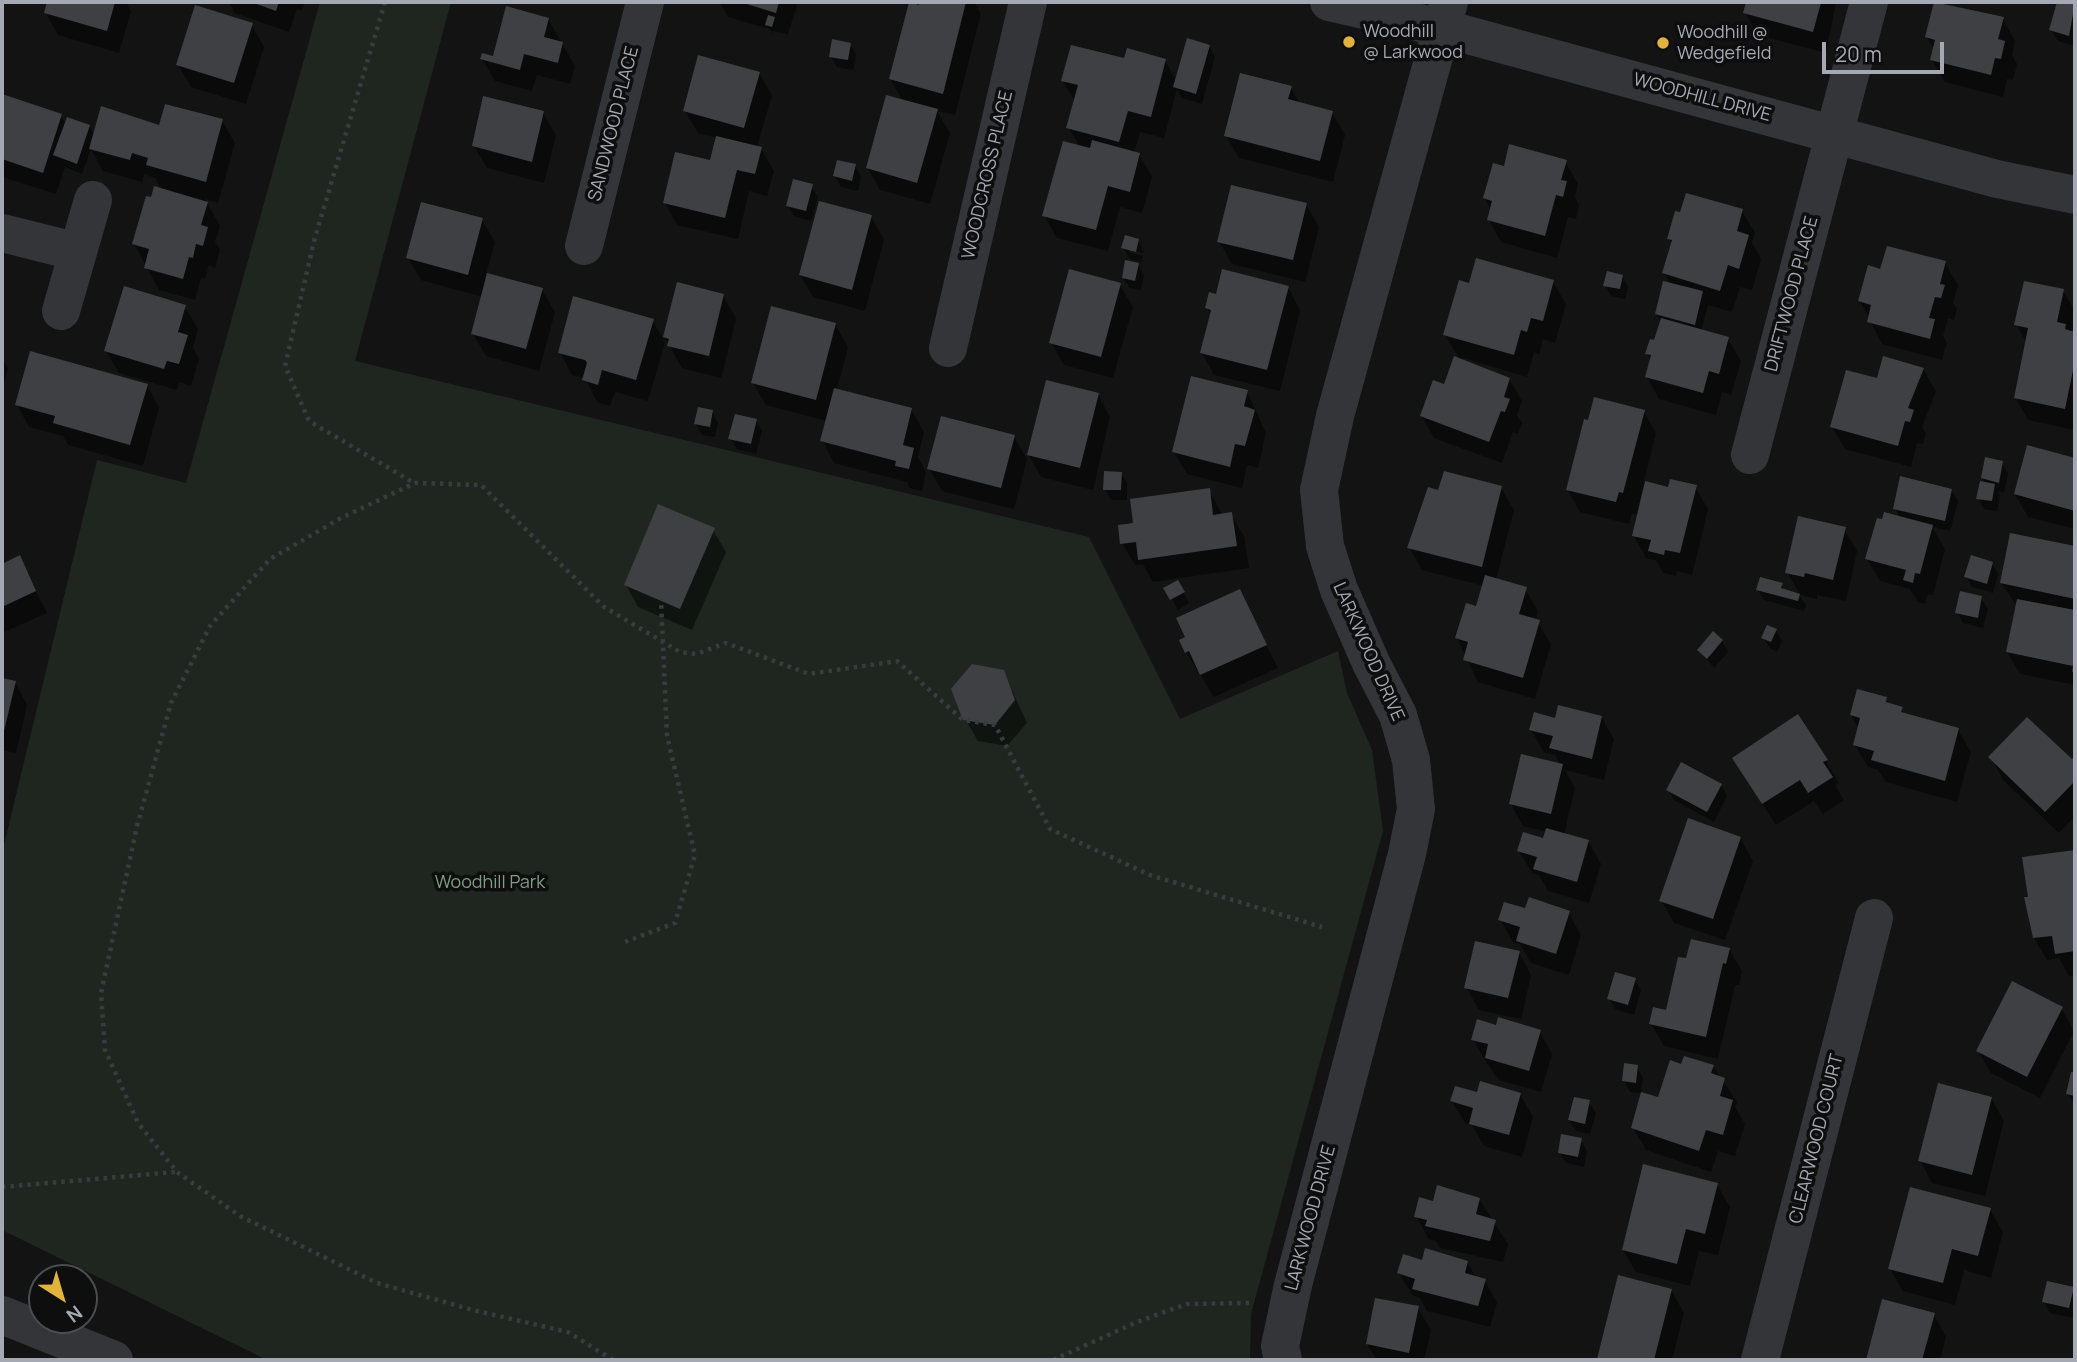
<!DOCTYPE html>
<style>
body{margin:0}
#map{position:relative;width:2077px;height:1362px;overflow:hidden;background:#131314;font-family:Manrope,sans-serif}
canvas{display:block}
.frame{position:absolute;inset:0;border:4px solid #a5a9b3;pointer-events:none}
.north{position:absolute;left:28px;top:1264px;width:70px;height:70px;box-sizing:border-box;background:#0e0e0f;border:2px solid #4a4c51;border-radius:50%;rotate:143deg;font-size:19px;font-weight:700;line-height:28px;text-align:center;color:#a5a9b3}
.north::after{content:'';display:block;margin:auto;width:24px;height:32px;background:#e1b23d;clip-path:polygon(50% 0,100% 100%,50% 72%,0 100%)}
.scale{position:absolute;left:1822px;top:42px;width:122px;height:32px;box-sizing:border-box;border:4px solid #a5a9b3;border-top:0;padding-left:9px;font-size:21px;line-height:24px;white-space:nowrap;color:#a5a9b3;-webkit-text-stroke:5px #0e0e0f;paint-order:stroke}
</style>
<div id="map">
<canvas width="2077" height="1362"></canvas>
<div class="frame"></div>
<div class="north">N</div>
<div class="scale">20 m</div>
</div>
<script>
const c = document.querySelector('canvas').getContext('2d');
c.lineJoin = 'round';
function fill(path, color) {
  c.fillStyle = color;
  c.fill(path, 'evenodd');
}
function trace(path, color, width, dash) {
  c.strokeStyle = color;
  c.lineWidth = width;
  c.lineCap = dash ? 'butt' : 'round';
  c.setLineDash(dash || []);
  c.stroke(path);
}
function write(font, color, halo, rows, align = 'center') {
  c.font = font + ' Manrope,sans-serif';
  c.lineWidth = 7;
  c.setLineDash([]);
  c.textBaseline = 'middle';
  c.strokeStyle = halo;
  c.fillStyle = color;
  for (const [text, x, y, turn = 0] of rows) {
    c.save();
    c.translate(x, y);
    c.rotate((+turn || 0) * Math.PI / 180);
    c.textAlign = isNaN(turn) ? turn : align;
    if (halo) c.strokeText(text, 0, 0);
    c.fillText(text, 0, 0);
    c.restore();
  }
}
fill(new Path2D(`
 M320 2H451L355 361 1089 537 1180 719 1338 651 1347 693 1372 750 1383 831 1251 1314 1250 1360H267L2 1230V853L97 460 186 483Z`), '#1f2620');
fill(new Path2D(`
 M49 2H126L131 11 119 53 58 35 46 13Z
 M229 2H305L302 10 297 9 289 32 235 13Z
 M720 2H798L788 34 772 31 775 36 769 29 728 17Z
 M921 2H974L981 14 955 115 937 111 950 133 930 204 880 190 868 168 903 101 890 79Z
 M1748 2H1836L1826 53 1758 35 1745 13Z
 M1935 2 2003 19 2015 41 2012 55 2017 64 2013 80 2007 79 2003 97 1945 82 1932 60 1934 50 1927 37Z
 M2059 2 2075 4V46L2058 41 2051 30Z
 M548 19 575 66 570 84 537 75 532 91 495 81 482 59 494 58Z
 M251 24 264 47 246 104 191 87 178 65Z
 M850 44 856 55 853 70 837 67 831 57Z
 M1209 46 1215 57 1202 104 1182 98 1177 89 1164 138 1140 132 1134 153 1139 155 1152 177 1142 213 1120 207 1108 251 1057 238 1044 215 1080 147 1068 127 1075 102 1063 81 1126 60 1165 61 1177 81Z
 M759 73 772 95 757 147 761 148 774 171 767 196 749 191 738 239 677 225 665 203 711 162 717 138 698 133 685 111Z
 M1291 88 1300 104 1332 113 1345 135 1333 182 1239 158 1226 136Z
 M2 96 61 116 66 124 89 126 94 135 222 121 235 143 218 203 205 199 220 226 215 242 220 250 215 268 209 265 205 279 201 278 195 300 159 290 134 244 152 199 163 191 155 178 144 174 142 182 103 171 91 149 82 174 65 167 56 194 2 177Z
 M543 113 556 135 544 183 487 168 474 146Z
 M1565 161 1578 184 1575 197 1579 205 1576 219 1568 217 1557 258 1501 242 1489 220 1491 210 1485 198 1505 168Z
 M855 166 861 177 858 191 841 187 835 176Z
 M811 186 818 197 811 221 794 216 788 206Z
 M1306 204 1319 227 1305 282 1232 264 1219 241Z
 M1742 211 1755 233 1752 243 1761 259 1752 290 1740 287 1732 312 1708 305 1701 331 1728 339 1741 361 1731 395 1722 392 1716 415 1659 399 1647 377 1651 361 1647 353 1655 342 1661 322 1656 314 1671 285 1664 273 1673 245 1669 239Z
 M871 217 884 239 865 311 813 297 800 275Z
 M482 220 495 242 486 274 542 290 555 312 539 371 486 356 473 334 483 297 421 280 408 258Z
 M1138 240 1144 253 1129 249V252L1143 256 1142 262 1130 259 1123 248Z
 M1945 263 1958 285 1953 303 1957 309 1954 320 1948 318 1943 336 1947 343 1942 360 1882 344 1860 301 1882 271Z
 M1138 265 1144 275 1141 290 1130 288 1123 278Z
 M1622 276 1628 287 1625 299 1611 296 1605 285Z
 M1553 282 1566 304 1555 343 1543 339 1539 354 1534 352 1527 377 1463 358 1462 361 1509 379 1522 401 1517 415 1522 423 1518 434 1513 432 1502 463 1434 438 1421 415 1445 387 1460 360 1445 335 1470 285Z
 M678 285 723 296 736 318 721 378 682 368 666 339 648 401 615 392 610 406 597 402 585 378 572 375 560 352 652 320 664 340Z
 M1120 285 1133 307 1113 378 1064 365 1051 342Z
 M1288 287 1300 310 1280 391 1214 375 1202 353 1211 315 1207 308 1217 296Z
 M2063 291 2075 311 2072 333H2075V430L2028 420 2016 398 2027 344 2016 324Z
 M185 307 198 329 193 347 199 359 191 386 179 382 177 390 119 373 106 351Z
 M835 324 848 347 837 390 911 410 924 432 918 457 926 472 922 491 910 488 907 482 834 463 822 440 827 421 766 405 753 383Z
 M2 358 8 368 2 390Z
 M1923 369 1936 391 1922 427 1926 434 1923 444 1917 443 1911 467 1845 449 1832 427 1878 381Z
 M147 385 159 408 143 466 68 445 63 436 29 427 17 405Z
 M1247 392 1266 433 1258 468 1247 465 1242 488 1187 474 1174 452Z
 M1098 395 1110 417 1093 490 1041 477 1029 455Z
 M712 412 718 423 715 437 702 435 696 424Z
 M1644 412 1656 434 1644 482 1669 489 1695 487 1708 509 1692 575 1677 571 1676 576 1663 573 1656 560 1646 558 1634 536 1639 515 1632 513 1629 524 1580 512 1567 489Z
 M756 421 762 431 756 454 737 449 730 438Z
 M1014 437 1027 459 1014 509 942 491 929 469Z
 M2028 447 2075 460V529L2028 517 2015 494Z
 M2002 463 2008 474 2004 493 1998 491 2000 496 1997 511 1984 509 1978 498 1986 484 1982 478Z
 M1121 473 1127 484V500H1111L1105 489Z
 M1501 488 1514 510 1496 580 1525 589 1538 611 1536 620 1551 644 1535 699 1478 682 1457 638 1477 608 1484 586 1422 570 1409 547 1415 522 1420 523 1440 492Z
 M1209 490 1222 515 1231 514 1244 536 1249 568 1153 582 1143 564 1135 565 1122 543 1135 525Z
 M1951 490 1958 501 1950 531 1932 527 1945 549 1933 595 1928 594 1925 604 1918 602 1910 589 1880 581 1867 559 1900 518 1895 508Z
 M1844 529 1857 551 1846 601 1817 595V599L1800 595 1787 572Z
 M713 530 726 552 692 630 638 607 626 585Z
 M2011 535 2075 548V685L2020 674 2007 652 2017 606 2001 583Z
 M2 557 5 564 19 558 47 613 2 633Z
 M1992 563 1998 574 1993 593 1972 587 1966 577Z
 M1178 583 1189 603 1178 610 1166 589Z
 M1781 585 1785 591 1799 595 1806 606 1804 611 1764 600 1758 589Z
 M1239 591 1278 668 1214 697 1186 652Z
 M1981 598 1988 609 1983 628 1963 623 1957 612Z
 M1776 630 1782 641 1777 652 1770 648 1763 637Z
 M1722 641 1728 652 1714 668 1699 650Z
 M1003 671 1027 723 1007 746 978 741 965 719Z
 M2 679 15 682 27 705 16 753 2 750Z
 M1886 699 1890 705 1901 708 1905 715 1958 730 1971 752 1957 802 1886 782 1878 770 1868 767 1855 745 1859 729 1851 715Z
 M1601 717 1614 739 1604 780 1565 770 1575 788 1564 835 1588 841 1601 864 1589 903 1548 891 1539 875 1532 873 1519 851 1544 840 1547 832 1523 826 1511 804 1561 765 1555 755 1544 752 1531 730 1556 720Z
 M1991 757 2072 762 2075 758V816L2059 833 2003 780Z
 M1826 761 1839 783 1835 785 1844 800 1823 814 1814 801 1776 825 1747 781Z
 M1721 785 1727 796 1714 822 1674 800 1668 790Z
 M1740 838 1753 861 1725 940 1674 923 1661 900Z
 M2075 851V975L2069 976 2059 958 2047 960 2034 938 2026 899H2030L2024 859Z
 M1527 911 1568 912 1581 935 1569 975 1531 963 1520 944 1513 942 1500 919Z
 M1729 949 1742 971 1739 985H1735L1718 1059 1664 1046 1651 1024 1667 1012 1688 960Z
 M1519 953 1531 975 1521 1019 1479 1010 1466 987Z
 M1634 979 1641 990 1634 1015 1615 1009 1609 998Z
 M2061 1008 2074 1031 2040 1098 1991 1073 1978 1051Z
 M1497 1027 1539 1031 1552 1054 1541 1092 1499 1080 1486 1062 1473 1039Z
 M2075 1064V1105L2068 1094Z
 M1682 1066H1713L1737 1102 1735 1107 1745 1124 1735 1156 1718 1151 1711 1172 1646 1150 1633 1128 1659 1099Z
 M1637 1067 1643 1078 1641 1093 1630 1092 1624 1081Z
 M1478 1094H1520L1533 1117 1522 1157 1484 1146 1472 1125 1465 1123 1452 1101Z
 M1991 1098 2004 1121 1985 1196 1932 1183 1920 1160Z
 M1589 1102 1596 1113 1590 1134 1576 1131 1569 1120Z
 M1581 1140 1587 1151 1584 1167 1566 1163 1559 1152Z
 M1717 1185 1730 1207 1718 1255 1699 1251 1690 1286 1636 1272 1623 1250Z
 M1479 1199 1508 1244 1503 1262 1440 1248 1436 1241 1429 1239 1416 1216 1434 1203Z
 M1990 1210 2003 1232 1991 1278 1964 1270 1955 1305 1903 1291 1890 1269Z
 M1423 1262H1467L1476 1278 1485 1281 1497 1303 1490 1327 1427 1311 1420 1298 1412 1295 1399 1273Z
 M2073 1289 2074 1318 2050 1313 2044 1302Z
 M1671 1290 1684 1313 1672 1360H1600Z
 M1883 1301 1934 1315 1946 1337 1940 1360H1868Z
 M1418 1308 1431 1330 1424 1360H1377L1367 1344Z`), '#0007');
fill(new Path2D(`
 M47 2H115L107 31 44 13Z
 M251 2H279L276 11Z
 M740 2H779L776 13Z
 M909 2 919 5V2H966L943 94 889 79Z
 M1746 2H1818L1821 3 1813 32 1743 13Z
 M1934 2 2004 17 1998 39 2005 41 2001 59 1995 58 1991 75 1930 60 1935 40 1925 37Z
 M2057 2 2075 3 2069 36 2049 30Z
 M195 5 253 23 234 83 176 65Z
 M506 6 549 18 544 37 563 42 558 63 524 54 520 70 480 59 482 53 493 56Z
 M768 15 775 17 772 27 765 25Z
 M1187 38 1210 45 1196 94 1173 87Z
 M832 39 851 43 848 60 829 57Z
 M1071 45 1124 58 1127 48 1166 59 1151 117 1128 111 1119 142 1066 128 1078 85 1061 81Z
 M698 55 760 72 744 128 683 111Z
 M1240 73 1292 86 1288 99 1333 111 1320 161 1224 136Z
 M2 94 62 114 43 173 2 159Z
 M886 95 938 109 917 183 866 168Z
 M483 96 544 111 532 162 472 146Z
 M165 104 223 119 206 182 146 165 148 158 132 153 130 160 89 149 101 106 159 125Z
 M67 117 90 125 77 164 53 155Z
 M716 136 762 147 755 174 737 170 725 218 663 203 675 152 710 160Z
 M1092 140 1140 153 1130 192 1108 186 1096 230 1042 216 1063 141 1090 148Z
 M1509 144 1567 160 1561 180 1567 181 1563 197 1556 195 1545 236 1487 220 1492 201 1483 198 1493 163 1504 166Z
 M837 160 856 164 852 181 833 176Z
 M793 179 813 184 806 211 786 206Z
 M1231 185 1307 203 1293 260 1217 242Z
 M154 186 208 202 201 225 208 227 203 246 196 244 193 258 189 257 183 279 144 268 149 249 132 244 146 196 151 197Z
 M1686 193 1743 209 1737 231 1749 235 1739 269 1728 265 1720 291 1662 273 1672 240 1667 239 1675 211 1680 212Z
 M819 201 872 215 852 290 799 275Z
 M421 202 483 218 468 275 406 258Z
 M1125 235 1139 239 1136 252 1121 248Z
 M1887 246 1946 261 1940 284 1945 285 1941 298 1935 297 1929 318 1935 319 1930 339 1867 322 1871 305 1858 301 1868 265 1880 269Z
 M1476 258 1554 280 1543 321 1531 318 1527 332 1521 330 1514 355 1443 335 1459 280 1469 283Z
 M1125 260 1139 263 1135 281 1122 278Z
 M1069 269 1121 283 1101 357 1049 343Z
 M1222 269 1289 286 1267 370 1200 353 1211 310 1205 308 1209 292 1216 294Z
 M1607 271 1623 275 1620 289 1603 286Z
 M487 273 543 288 526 349 471 334Z
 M1663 281 1703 291 1695 325 1655 314Z
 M2024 281 2064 289 2057 322 2066 324 2065 329 2075 332V361L2065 409 2014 398 2028 328 2014 325Z
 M677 282 724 294 709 356 667 346 669 339 663 337Z
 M124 286 186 305 178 332 188 335 179 364 167 361 164 369 104 351Z
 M573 296 654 319 636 380 602 370 598 385 582 380 587 363 585 360 558 353Z
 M771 306 836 323 816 400 751 383Z
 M1661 318 1729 337 1719 374 1709 371 1703 393 1645 377 1651 355 1645 354 1650 339 1654 340Z
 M30 351 148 384 130 445 53 423 55 416 15 405Z
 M1454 356 1510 378 1504 397 1510 399 1505 412 1501 411 1489 442 1420 416 1433 380 1444 384Z
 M1883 356 1924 368 1908 408 1914 410 1910 422 1905 421 1898 446 1830 427 1846 370 1877 378Z
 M1191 376 1248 390 1244 406 1255 410 1245 446 1235 444 1230 467 1172 452Z
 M1046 380 1099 393 1080 468 1027 455Z
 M834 388 912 408 903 445 914 448 909 469 895 466 896 461 820 441Z
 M1594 397 1645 410 1623 493 1619 492 1616 502 1566 490 1584 419 1588 420Z
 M698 407 713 410 710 427 694 424Z
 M735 414 757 419 751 444 728 439Z
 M941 416 1015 435 1001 488 927 469Z
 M2027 445 2075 458V511L2014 494Z
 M1985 457 2003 461 1999 483 1981 478Z
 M1104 471 1122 472 1121 490H1103Z
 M1444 471 1502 486 1482 567 1407 548 1428 487 1438 490Z
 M1900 476 1952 489 1945 521 1893 509Z
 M1670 479 1697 485 1680 553 1665 550 1664 555 1648 551 1651 540 1632 536 1645 481 1668 487Z
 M1980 481 1995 484 1992 501 1976 499Z
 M1210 488 1213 515 1232 512 1237 546 1138 560 1136 542 1120 544 1118 525 1133 523 1130 499Z
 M658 504 715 528 680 609 624 585Z
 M1884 512 1933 525 1920 574 1915 573 1913 583 1903 580 1906 570 1865 559 1877 518 1882 519Z
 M1798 516 1846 527 1833 580 1805 573 1804 577 1785 573Z
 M2010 533 2075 546V599L2000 583Z
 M20 555 36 591 2 607V564Z
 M1971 555 1993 562 1987 584 1964 577Z
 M1485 575 1527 587 1519 614 1540 620 1523 678 1463 660 1468 642 1455 638 1466 603 1476 606Z
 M1760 577 1783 583 1781 588 1800 594 1798 601 1756 590Z
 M1178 580 1185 592 1170 600 1163 588Z
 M1240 589 1267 645 1200 675 1189 651 1185 653 1179 640 1185 637 1176 618Z
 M1960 591 1982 596 1978 618 1955 613Z
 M2017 599 2075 610V673L2072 672 2073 666 2006 652Z
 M1767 625 1777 629 1771 642 1761 638Z
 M1713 631 1723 640 1707 659 1697 650Z
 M972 664 1004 670 1015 700 995 725 963 720 951 689Z
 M2 678 16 681 3 735H2Z
 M1857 689 1887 697 1886 702 1903 707 1901 712 1959 728 1945 781 1871 760 1874 751 1853 745 1860 718 1850 715Z
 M1558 705 1602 716 1592 759 1549 748 1553 736 1529 730 1534 712 1555 718Z
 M1798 714 1828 760 1823 762 1833 777 1808 793 1800 780 1762 804 1732 758Z
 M2027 717 2072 759 2075 756V781L2045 812 1988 757Z
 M1521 754 1563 764 1551 814 1509 804Z
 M1681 762 1722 784 1707 812 1666 790Z
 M1688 818 1741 837 1713 919 1659 901Z
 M1546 828 1589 840 1577 882 1533 869 1537 857 1517 851 1523 832 1543 838Z
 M2075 850V951L2055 954 2052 936 2033 938 2024 897H2028L2022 857Z
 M1529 897 1570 911 1556 954 1516 941 1520 927 1498 920 1504 902 1525 908Z
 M1691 939 1730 948 1726 964 1723 963 1706 1037 1649 1024 1653 1007 1666 1010 1678 957 1686 958Z
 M1475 941 1520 951 1508 998 1464 988Z
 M1615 972 1636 978 1628 1005 1607 999Z
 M2012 981 2063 1007 2027 1077 1976 1051Z
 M1498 1017 1541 1030 1529 1071 1485 1058 1488 1044 1471 1040 1477 1019 1496 1025Z
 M1684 1056 1714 1065 1711 1073 1725 1078 1720 1096 1733 1100 1723 1135 1706 1130 1699 1151 1631 1128 1641 1092 1658 1097 1670 1060 1681 1064Z
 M1624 1063 1638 1065 1636 1083 1622 1081Z
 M2071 1072H2075V1096L2066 1094Z
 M1480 1081 1521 1093 1509 1135 1469 1124 1473 1108 1450 1101 1455 1086 1477 1092Z
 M1938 1083 1992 1097 1972 1175 1918 1161Z
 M1574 1097 1590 1100 1585 1124 1568 1120Z
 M1561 1134 1582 1138 1578 1157 1558 1153Z
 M1643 1164 1718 1183 1705 1234 1686 1229 1677 1264 1622 1250Z
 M1437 1185 1480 1198 1476 1214 1496 1220 1490 1241 1425 1226 1427 1220 1414 1217 1419 1197 1433 1201Z
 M1910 1187 1991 1208 1978 1256 1952 1249 1943 1283 1888 1269Z
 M1425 1248 1468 1261 1465 1273 1486 1279 1478 1306 1412 1289 1415 1279 1397 1273 1403 1254 1422 1260Z
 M1618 1275 1672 1289 1654 1360 1597 1359Z
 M2047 1281 2074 1287 2069 1308 2042 1302Z
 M1375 1298 1419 1306 1409 1353 1366 1344Z
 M1882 1299 1935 1313 1922 1360H1866Z`), '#3f4044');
trace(new Path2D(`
 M385 2 314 241 285 366 309 421 414 483
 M625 942 675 923 695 855 667 736 661 601
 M2 1187 176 1172
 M613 1360 568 1332 473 1310 377 1283 240 1216 177 1172 138 1123 105 1050 101 993 137 826 171 703 210 626 270 559 341 518 415 483 481 485 604 607 680 652 696 654 726 643 809 674 897 661 963 720 995 725 1050 829 1150 875 1322 927
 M1053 1360 1137 1322 1187 1304 1250 1303`), '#3a3b40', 4.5, [3.5, 5]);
trace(new Path2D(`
 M1329 2 1442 28 1997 179 2075 195
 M2 233 78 252
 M584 246 645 2
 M61 311 93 200
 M948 348 1028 2
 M1750 455 1869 2
 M2 1315 114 1360
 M1283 1360 1280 1346 1293 1285 1407 854 1416 809 1411 760 1398 715 1372 665 1339 590 1325 546 1319 490 1335 416 1449 2
 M1760 1360 1874 918`), '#343539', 38);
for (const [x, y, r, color] of [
 [1349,42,7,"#e1b23d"],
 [1663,43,7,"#e1b23d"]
]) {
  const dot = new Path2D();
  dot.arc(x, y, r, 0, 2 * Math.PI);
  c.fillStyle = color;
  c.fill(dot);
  trace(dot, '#0e0e0f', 2.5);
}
write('18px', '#a5a9b3', '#0e0e0f', [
 ["Woodhill",1363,32],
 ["@ Larkwood",1363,53],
 ["Woodhill @",1677,33],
 ["Wedgefield",1677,54]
], 'left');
write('18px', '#a5a9b3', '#0e0e0f', [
 ["WOODHILL DRIVE",1702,98,15],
 ["SANDWOOD PLACE",614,124,-76],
 ["WOODCROSS PLACE",988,175,-77],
 ["DRIFTWOOD PLACE",1792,294,-75],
 ["LARKWOOD DRIVE",1368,652,66],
 ["CLEARWOOD COURT",1817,1139,-76],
 ["LARKWOOD DRIVE",1311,1218,-75]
]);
write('18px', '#7e9d81', '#0e0e0f', [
 ["Woodhill Park",490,883]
]);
</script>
